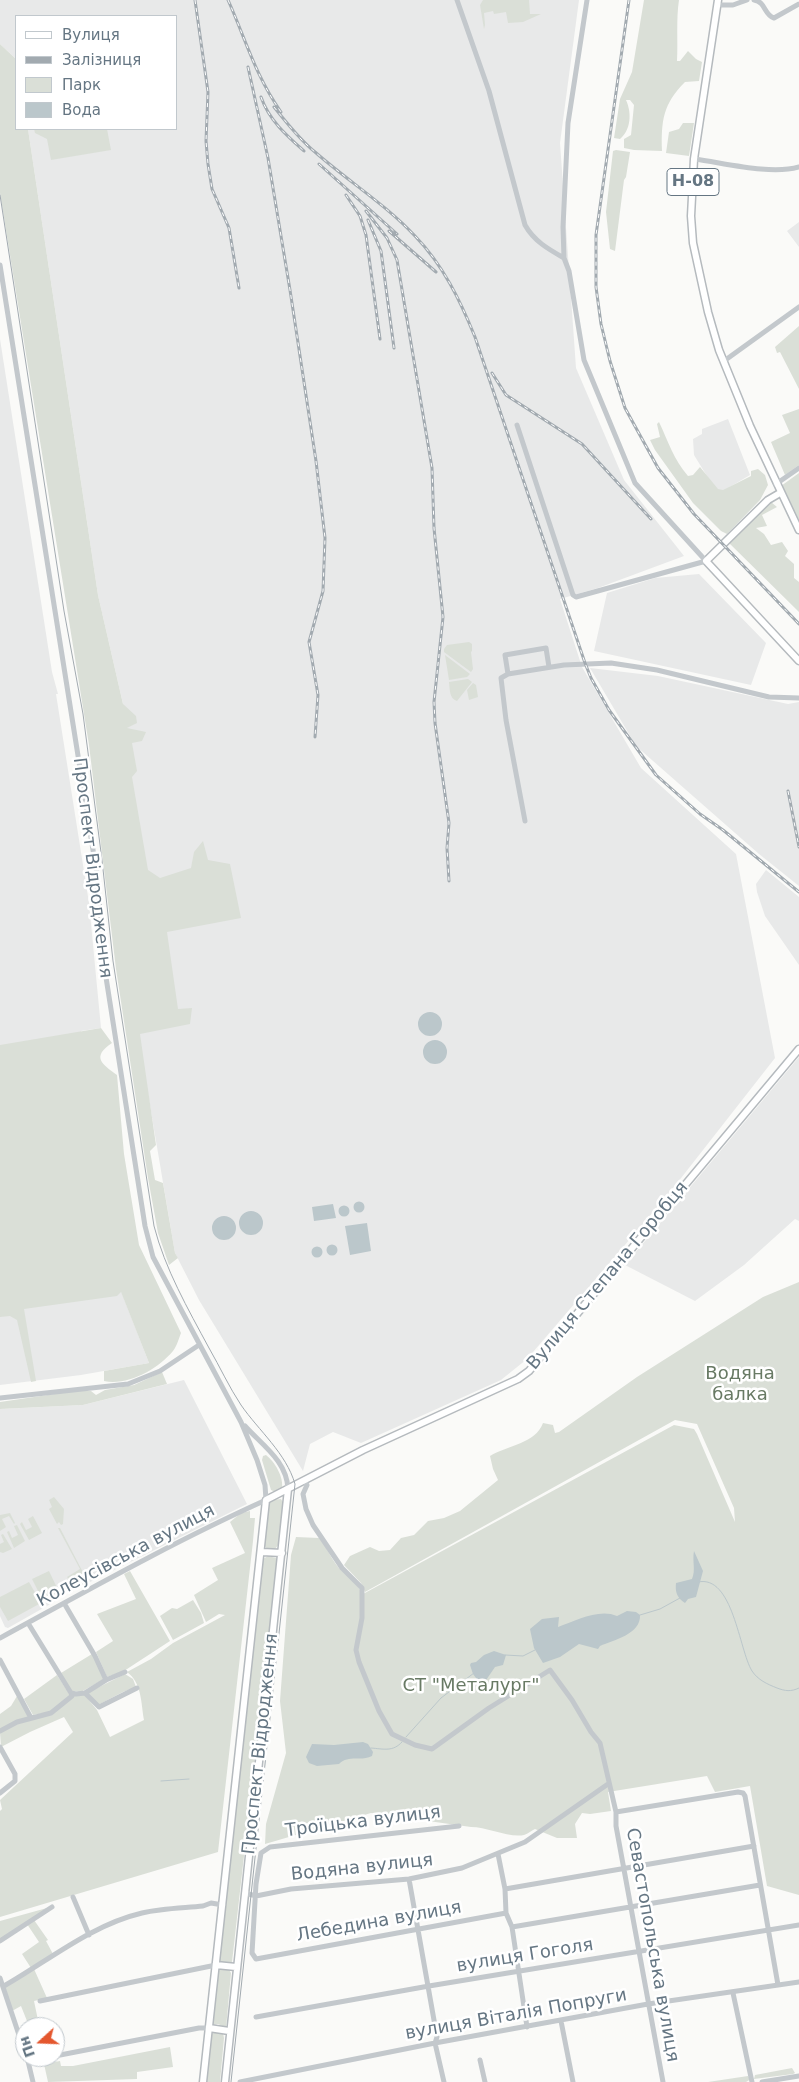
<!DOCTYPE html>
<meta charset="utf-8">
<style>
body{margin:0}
#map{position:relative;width:799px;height:2082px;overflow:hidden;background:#fafaf8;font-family:"DejaVu Sans",sans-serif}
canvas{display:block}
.legend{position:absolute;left:15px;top:15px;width:162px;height:115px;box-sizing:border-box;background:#fff;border:1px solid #c1c8cd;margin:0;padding:6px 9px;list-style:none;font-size:15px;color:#657683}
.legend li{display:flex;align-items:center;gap:10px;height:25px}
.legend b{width:25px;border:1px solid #c1c8cd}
.north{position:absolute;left:15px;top:2017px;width:50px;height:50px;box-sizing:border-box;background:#fff;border:1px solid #c1c8cd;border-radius:50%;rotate:250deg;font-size:14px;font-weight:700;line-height:20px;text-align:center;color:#657683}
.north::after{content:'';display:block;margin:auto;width:18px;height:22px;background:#e4572e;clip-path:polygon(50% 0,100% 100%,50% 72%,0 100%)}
</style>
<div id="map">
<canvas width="799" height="2082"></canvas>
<ul class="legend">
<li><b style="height:6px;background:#fff"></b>Вулиця</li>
<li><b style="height:6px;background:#a2aab0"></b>Залізниця</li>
<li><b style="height:14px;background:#dadfd7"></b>Парк</li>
<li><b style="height:14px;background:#bbc7cb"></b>Вода</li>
</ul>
<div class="north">Пн</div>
</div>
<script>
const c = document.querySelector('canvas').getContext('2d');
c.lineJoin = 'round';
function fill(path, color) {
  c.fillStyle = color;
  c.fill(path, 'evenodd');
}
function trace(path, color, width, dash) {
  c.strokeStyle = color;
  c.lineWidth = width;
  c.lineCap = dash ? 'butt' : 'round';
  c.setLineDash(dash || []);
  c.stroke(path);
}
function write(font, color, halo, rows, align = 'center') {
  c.font = font + ' "DejaVu Sans",sans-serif';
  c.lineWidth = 5;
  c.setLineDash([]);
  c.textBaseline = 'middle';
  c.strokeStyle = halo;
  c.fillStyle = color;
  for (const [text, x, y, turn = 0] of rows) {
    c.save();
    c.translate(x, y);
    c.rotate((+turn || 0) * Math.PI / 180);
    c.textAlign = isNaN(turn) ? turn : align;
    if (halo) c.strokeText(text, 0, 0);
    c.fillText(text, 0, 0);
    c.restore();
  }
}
fill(new Path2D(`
 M0 0H579L560 143 576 368 624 480 684 556 598 588 560 599 582 667 641 768 736 854 775 1058 667 1196 527 1359 501 1380 361 1443 333 1432 310 1444 303 1471 199 1300 175 1253 138 1035 123 704 98 595 28 129H176V16H16V59L0 44Z
 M799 222V247L787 231Z
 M0 339 52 672 58 694H56L89 903 101 1028 81 1031 121 1291 149 1363 81 1375 0 1385Z
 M728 419 750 475 718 494 694 455 693 439 702 434V429Z
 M699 574 766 643 751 685 594 651 607 593 655 578Z
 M590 668 658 676 788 704 799 702V886L759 854 636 746Z
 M766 870 799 897V965L765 916 757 892 756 884Z
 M799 1057V1221L795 1219 744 1265 695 1301 625 1265Z
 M184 1380 247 1504 82 1586 78 1582 60 1593 61 1598 8 1628 5 1627 0 1616V1409L83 1405Z`), '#e8e9e9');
fill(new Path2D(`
 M483 0H529L530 14H541L523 22 508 23 506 12 494 14 493 11 484 13 485 25 484 29 480 5Z
 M644 0H679C676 19 678 41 677 61H680L688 51 696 59 702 62 699 81 685 82C663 104 661 121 662 151L634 150 624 148V139L631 135 634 105 630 100H626C632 113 631 130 620 139L614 138 620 99 632 72Z
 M0 44 16 59V129H28L98 595 123 704 136 716 137 723 127 728 146 732 142 741 132 743 137 771 132 777 148 870 160 878 191 868 194 852 203 841 208 860 230 864 241 918 167 932 178 1009 192 1008 190 1024 140 1034 156 1145 150 1151 155 1180 163 1183 175 1253 178 1258 169 1265 158 1233 148 1178 116 969 89 745 0 193Z
 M683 123H694L689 156 666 153 669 132 679 129Z
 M34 129H107L111 150 51 160 47 139 35 133Z
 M616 150 630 152 626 177 624 180 615 251 610 249 606 212 613 151Z
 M799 326V389L780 352 777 353 775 347Z
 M799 409V465L785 475 771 442 790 433 782 415Z
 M659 422C668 441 674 460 688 476L693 475 700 467 718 489 723 490 751 476V471L758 469 765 475 768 485 760 500 727 534 721 531 693 503 655 450 650 440 660 437 657 424Z
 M799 473V520L781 486Z
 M771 502 777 507 762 515 767 526 756 528 764 534 771 545 782 542 788 551 785 556 794 564V578L799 582V612L728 542 767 503Z
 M469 642 472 644V651L471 652 473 669 471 672 444 652V649L447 645Z
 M445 655 470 674 467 677 449 680Z
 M468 679 472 682 457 701C449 698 450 690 449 682Z
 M473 683 476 685 478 697 469 700 467 690Z
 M101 1028 112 1043C91 1057 102 1064 117 1075L124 1154 139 1245 181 1333C179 1338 177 1346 173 1351 158 1369 128 1386 104 1381V1371L149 1363 121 1292 117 1296 24 1309 36 1381 31 1382 17 1320 10 1316 0 1317V1045Z
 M799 1282V1895L767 1886 750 1786 715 1792 707 1776 608 1792 611 1811 590 1814 582 1813 575 1824 577 1838H557L535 1829C532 1830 528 1834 524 1835 509 1838 487 1827 471 1827L371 1813 265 1844 266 1824 286 1753 280 1701 291 1555 296 1537 319 1538C327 1547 331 1559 339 1568 349 1577 356 1583 363 1594L674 1425 694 1429 697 1434 735 1522 734 1508 697 1424 675 1420 365 1592 361 1583 344 1565 350 1556 370 1547 379 1551 390 1550 401 1538 414 1535 428 1521 444 1518 460 1511 498 1480 493 1469 490 1456C508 1445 535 1444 543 1423L553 1425 555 1433 559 1432 637 1377 763 1297Z
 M162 1372 167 1384 83 1405 0 1409V1402L75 1391H91L96 1395 105 1390 134 1385Z
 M266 1455C275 1462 284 1477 282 1489L275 1492 271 1490 262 1460 263 1456Z
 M54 1497 64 1509 63 1524 61 1525 59 1522 57 1524 49 1509 52 1507 49 1500Z
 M281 1499 284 1504 279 1544 275 1549H267L264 1545 269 1503 272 1500Z
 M250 1511V1518H255L253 1541 218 1852 0 1917V1811L2 1809 0 1800 73 1732 64 1717 30 1732 1 1747 0 1733 3 1729 29 1720 52 1715 73 1696 84 1694 97 1710 110 1737 144 1720C141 1703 142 1683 127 1672L151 1659 173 1643 225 1615 219 1614 206 1622 194 1595 218 1580 212 1568 245 1553 230 1522 241 1513Z
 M10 1513 15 1523 14 1524 9 1516 2 1519 6 1527 0 1531V1515Z
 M33 1516 42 1533 29 1540 20 1524 22 1522 26 1530 32 1527 28 1519Z
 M17 1525 25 1541 14 1548 7 1532 9 1531 12 1538 18 1535 14 1526Z
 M58 1528H60L88 1582 82 1586 76 1578 70 1581 67 1577 80 1569Z
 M3 1534 12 1549 3 1553 0 1552V1544L4 1542 1 1535Z
 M268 1556 276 1558 277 1564 232 1962 231 1964 220 1965 218 1960 263 1559Z
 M49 1571 59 1592 43 1601 32 1579Z
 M130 1571 170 1641 124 1671 107 1677 96 1652 113 1641 97 1614 136 1599 124 1574Z
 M29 1582 41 1603 8 1621 0 1607V1597Z
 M193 1600 201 1613 204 1623 173 1640 160 1616 172 1608 177 1609Z
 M92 1654 104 1679 81 1692 71 1691 61 1673Z
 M125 1674 133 1679 136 1687 123 1692 98 1705 87 1693Z
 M57 1675 70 1695 50 1712 33 1715 24 1699Z
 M17 1696 30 1717 0 1730V1714L11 1706Z
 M47 1908 0 1939V1921Z
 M34 1920 48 1940 46 1941 53 1954 31 1968 22 1954 39 1942 27 1924Z
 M228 1968 231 1973 226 2028 218 2024 211 2025 218 1970Z
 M34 1969 47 1998 34 2001 39 2025 33 2026 27 2021 21 2006 12 2011 5 1986Z
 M215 2031 223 2033 224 2038 220 2082H205L210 2036Z
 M170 2047 173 2067 137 2072V2079L48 2082 44 2064 60 2061 61 2066H73Z
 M792 2068 795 2073 793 2074 754 2079 755 2075Z
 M748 2076 751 2079 746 2082H708Z`), '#dadfd7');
fill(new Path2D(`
 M418 1024a12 12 0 1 1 24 0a12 12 0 1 1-24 0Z
 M423 1052a12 12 0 1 1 24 0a12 12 0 1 1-24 0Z
 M353.5 1207a5.5 5.5 0 1 1 11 0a5.5 5.5 0 1 1-11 0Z
 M333 1204 336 1218 314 1221 312 1207Z
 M338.5 1211a5.5 5.5 0 1 1 11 0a5.5 5.5 0 1 1-11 0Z
 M239 1223a12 12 0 1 1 24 0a12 12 0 1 1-24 0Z
 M212 1228a12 12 0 1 1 24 0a12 12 0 1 1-24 0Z
 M367 1223 371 1251 350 1255 345 1226Z
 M326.5 1250a5.5 5.5 0 1 1 11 0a5.5 5.5 0 1 1-11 0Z
 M311.5 1252a5.5 5.5 0 1 1 11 0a5.5 5.5 0 1 1-11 0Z
 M694 1551 703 1571 696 1597 688 1599 685 1603C677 1598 675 1592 676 1583L692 1579C696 1570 692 1561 694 1551Z
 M627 1611 636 1612 640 1615C641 1634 614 1640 600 1646L598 1649 579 1644 560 1657 543 1663 534 1648 530 1629 542 1619 559 1617 558 1627C575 1621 599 1608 617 1616Z
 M494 1651 506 1655 503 1665 495 1667 482 1686 473 1674 470 1665 471 1663 476 1662 484 1655Z
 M363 1742 368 1744 373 1752 372 1756C361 1762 349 1754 339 1764L317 1766 309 1763 306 1757 312 1744 334 1745Z`), '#bbc7cb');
trace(new Path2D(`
 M698 1582C733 1574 739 1650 752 1671 758 1680 767 1684 777 1688 785 1691 791 1692 799 1688
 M640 1615 660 1609 680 1598
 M505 1655 523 1656 535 1650
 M406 1737 441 1698 474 1673
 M371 1748C384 1749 393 1752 402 1742
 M161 1781 189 1779`), '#bbc7cb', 1);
const major = new Path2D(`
 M718 0 694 159 691 216 693 243 708 312 719 350 750 426 799 530
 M780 493 768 500 706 561 799 661
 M262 1552 282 1553
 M216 1965 236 1967
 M209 2028 229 2031
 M203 2082 266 1500 363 1450 518 1379 529 1371 799 1049
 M225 2082 288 1489`);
trace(major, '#b5babe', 9);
trace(new Path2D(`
 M457 0 489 91 525 225C534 241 548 249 564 258
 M754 0C766 2 764 15 774 18L799 4
 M722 5H733L747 0
 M694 159C725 163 770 175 799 167
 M0 265 97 875 105 971 145 1226 153 1257 241 1422 257 1460 265 1485 266 1500C175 1541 88 1590 0 1638
 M724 361 799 307
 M517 425 573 595 576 597 706 561 635 483 584 360 569 271 564 258 563 227 568 123 587 0
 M776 484 799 468
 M549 667 546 648 505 655 508 674 564 665 611 663 657 670 769 697 799 698
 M508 674 501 678 506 720 525 821
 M0 1398 128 1384 160 1371 199 1345
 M245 1426C262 1445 287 1461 288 1489
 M304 1480 307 1485 303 1494 306 1509 313 1525 342 1568 362 1588V1618L356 1650 359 1662 379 1711 392 1734 415 1745 432 1749 489 1708 550 1670 572 1700 591 1732 600 1743 616 1812V1826L663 2082
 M64 1603 95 1656 106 1680
 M28 1623 71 1693
 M0 1660 31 1718
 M85 1693 99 1707 137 1688
 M0 1731 17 1722 51 1713 72 1696 71 1693 76 1694 85 1693 106 1680 125 1672
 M0 1747 15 1774V1781L0 1793
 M616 1812 738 1792 743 1793 745 1796 778 1985
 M459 1826 270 1847 261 1853 256 1884 252 1953 256 1959 506 1913
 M498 1854 505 1889 506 1913 512 1927 527 2027
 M409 1879 437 2037 435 2043 444 2082
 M505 1889 754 1846
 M245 1893 256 1896 291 1889 409 1879 462 1868 525 1842 608 1784
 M73 1897 89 1935
 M512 1927 760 1885
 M0 1941 52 1907
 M0 1978 25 2053
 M4 1986C48 1961 91 1925 142 1913 162 1908 183 1908 203 1906L211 1903 223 1905
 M733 1993 752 2082
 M40 2001 216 1965
 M256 2017 429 1986 799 1925
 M561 2021 573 2082
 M55 2056 199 2028H209
 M27 2057 33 2082
 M480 2060 485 2082
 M28 2062 49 2057
 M240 2082 435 2043 648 2004 799 1982
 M762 2082 799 2076`), '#c3c8cc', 5);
trace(major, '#fff', 6);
trace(new Path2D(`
 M0 195 64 611 83 714 102 860 113 961 154 1226C165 1269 188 1309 209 1348 220 1367 229 1387 241 1405 259 1431 286 1453 295 1484L231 2082`), '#a2aab0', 1);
const rail = new Path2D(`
 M195 0 208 92 206 141 208 164 212 189 229 228 239 288
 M228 0C246 40 255 75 281 112
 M629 0 596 235V287L601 324 610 361 625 408 658 468 694 514 799 624
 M248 67 268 158 290 290 316 461 325 538 323 591 309 642 318 695 315 737
 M261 97C269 120 286 135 304 151
 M274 107C287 123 299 139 315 152 348 181 385 204 415 236 443 265 460 300 475 337L585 663 591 678 609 710 656 775 700 814 723 830 799 892
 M319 164 397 234
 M346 195 360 216 366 235 380 339
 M366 211 387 238 397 260 432 468 434 528 443 617 434 702 435 723 449 823 447 848 449 881
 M368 220 381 251 394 348
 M389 231 436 272
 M492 373 506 395 582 444 651 519
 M788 791 799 847`);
trace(rail, '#a2aab0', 3);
trace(rail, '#fff', 1, [4]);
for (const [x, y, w] of [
 [693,182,52]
]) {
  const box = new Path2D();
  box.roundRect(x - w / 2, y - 13.5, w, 27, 4);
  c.fillStyle = '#fff';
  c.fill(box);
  trace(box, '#657683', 1);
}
write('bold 16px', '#657683', null, [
 ["Н-08",693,182]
]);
write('18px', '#657683', '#fff', [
 ["Проспект Відродження",92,868,83],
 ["Вулиця Степана Горобця",608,1276,-50],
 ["Колеусівська вулиця",126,1556,-28],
 ["Проспект Відродження",261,1744,-84],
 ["Троїцька вулиця",363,1822,-7],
 ["Водяна вулиця",362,1868,-6],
 ["Лебедина вулиця",379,1922,-10],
 ["Севастопольська вулиця",652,1945,80],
 ["вулиця Гоголя",525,1956,-9],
 ["вулиця Віталія Попруги",516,2015,-10]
]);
write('18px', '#687a64', '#fff', [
 ["Водяна",740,1374],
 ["балка",740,1395],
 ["СТ \"Металург\"",471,1686]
]);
</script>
